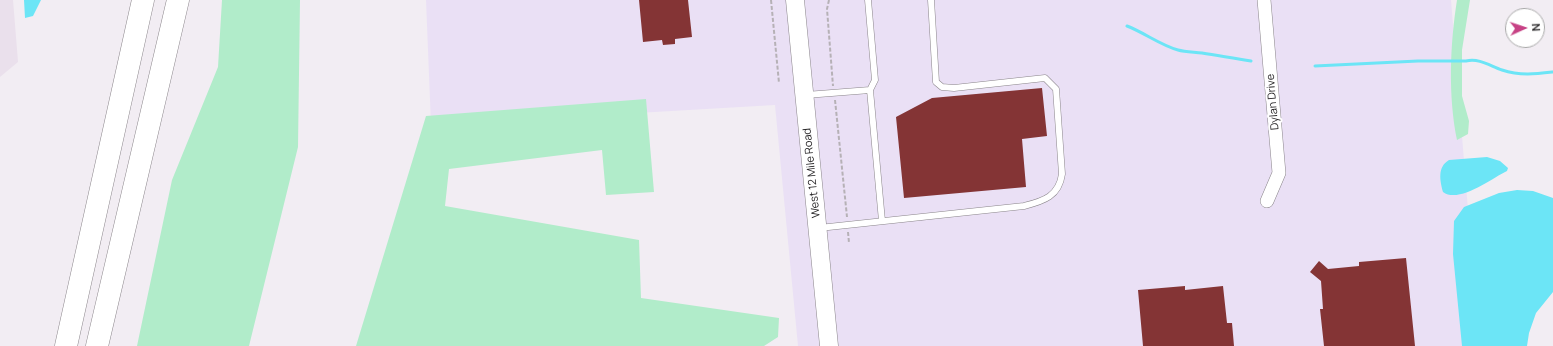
<!DOCTYPE html>
<style>
body{margin:0}
#map{position:relative;width:1553px;height:346px;overflow:hidden;background:#f2edf3;font-family:Manrope,sans-serif}
canvas{display:block}
.north{position:absolute;left:1505px;top:8px;width:40px;height:40px;box-sizing:border-box;background:#fff;border:1px solid #a9a9a9;border-radius:50%;rotate:87deg;font-size:11px;font-weight:700;line-height:16px;text-align:center;color:#292729}
.north::after{content:'';display:block;margin:auto;width:14px;height:18px;background:#c74285;clip-path:polygon(50% 0,100% 100%,50% 72%,0 100%)}
</style>
<div id="map">
<canvas width="1553" height="346"></canvas>
<div class="north">N</div>
</div>
<script>
const c = document.querySelector('canvas').getContext('2d');
c.lineJoin = 'round';
function fill(path, color) {
  c.fillStyle = color;
  c.fill(path, 'evenodd');
}
function trace(path, color, width, dash) {
  c.strokeStyle = color;
  c.lineWidth = width;
  c.lineCap = dash ? 'butt' : 'round';
  c.setLineDash(dash || []);
  c.stroke(path);
}
function write(font, color, halo, rows, align = 'center') {
  c.font = font + ' Manrope,sans-serif';
  c.lineWidth = 4;
  c.setLineDash([]);
  c.textBaseline = 'middle';
  c.strokeStyle = halo;
  c.fillStyle = color;
  for (const [text, x, y, turn = 0] of rows) {
    c.save();
    c.translate(x, y);
    c.rotate((+turn || 0) * Math.PI / 180);
    c.textAlign = isNaN(turn) ? turn : align;
    if (halo) c.strokeText(text, 0, 0);
    c.fillText(text, 0, 0);
    c.restore();
  }
}
fill(new Path2D(`
 M0 0H13L18 62 0 77Z`), '#eae0ec');
fill(new Path2D(`
 M426 0H1451L1479 346H798L775 105 431 125Z`), '#eae0f5');
fill(new Path2D(`
 M222 0H300L298 147 249 346H137L172 180 218 67Z
 M1457 0H1470L1462 50V96L1469 121 1468 134 1457 140C1448 95 1450 45 1457 0Z
 M646 99 654 192 606 195 602 150 449 169 445 206 639 240 641 298 779 318 778 337 764 346H356L426 116Z`), '#b1ecca');
fill(new Path2D(`
 M24 0H41L33 16 25 18Z
 M1487 157 1500 161 1508 168 1507 171C1492 178 1459 204 1443 192 1440 181 1437 167 1449 160Z
 M1517 190 1533 191 1553 198V292L1536 313 1529 333 1527 346H1462L1453 254 1454 221 1464 207 1499 193Z`), '#6ce5f6');
trace(new Path2D(`
 M1127 26C1145 33 1160 45 1178 50 1185 52 1194 52 1202 53 1219 56 1235 58 1251 61
 M1315 66 1418 61H1466C1480 58 1490 66 1502 70 1520 76 1536 74 1553 72`), '#6ce5f6', 3);
fill(new Path2D(`
 M639 0H688L692 37 675 39V44L663 45 662 40 643 42Z
 M1042 88 1047 136 1022 139 1026 187 904 198 896 117 932 98Z
 M1406 258 1415 346H1324L1320 309H1323L1321 281 1310 272 1319 261 1328 269 1359 266V262Z
 M1185 286V290L1223 286 1227 323H1232L1234 346H1143L1138 290Z`), '#843435');
const lane = new Path2D(`
 M870 90 882 221
 M806 95 870 90 875 80 868 0
 M819 228 1024 206C1044 201 1059 196 1062 174L1056 89 1045 78 954 88 942 87 936 82 931 0`);
const street = new Path2D(`
 M1264 0 1279 173 1267 201`);
const secondary = new Path2D(`
 M795 0 829 346`);
const highway = new Path2D(`
 M66 346 143 0
 M97 346 178 0`);
trace(lane, '#8a858a', 7);
trace(street, '#8a858a', 14);
trace(secondary, '#8a858a', 19);
trace(highway, '#8a858a', 23);
trace(new Path2D(`
 M771 0 779 83
 M829 0 827 9 833 86
 M835 100 847 217
 M848 232 849 243`), '#b6b1b6', 2, [4, 2]);
trace(lane, '#fff', 6);
trace(street, '#fff', 13);
trace(secondary, '#fff', 18);
trace(highway, '#fff', 22);
write('11px', '#292729', '#fff', [
 ["Dylan Drive",1273,102,-95],
 ["West 12 Mile Road",812,173,-96]
]);
</script>
